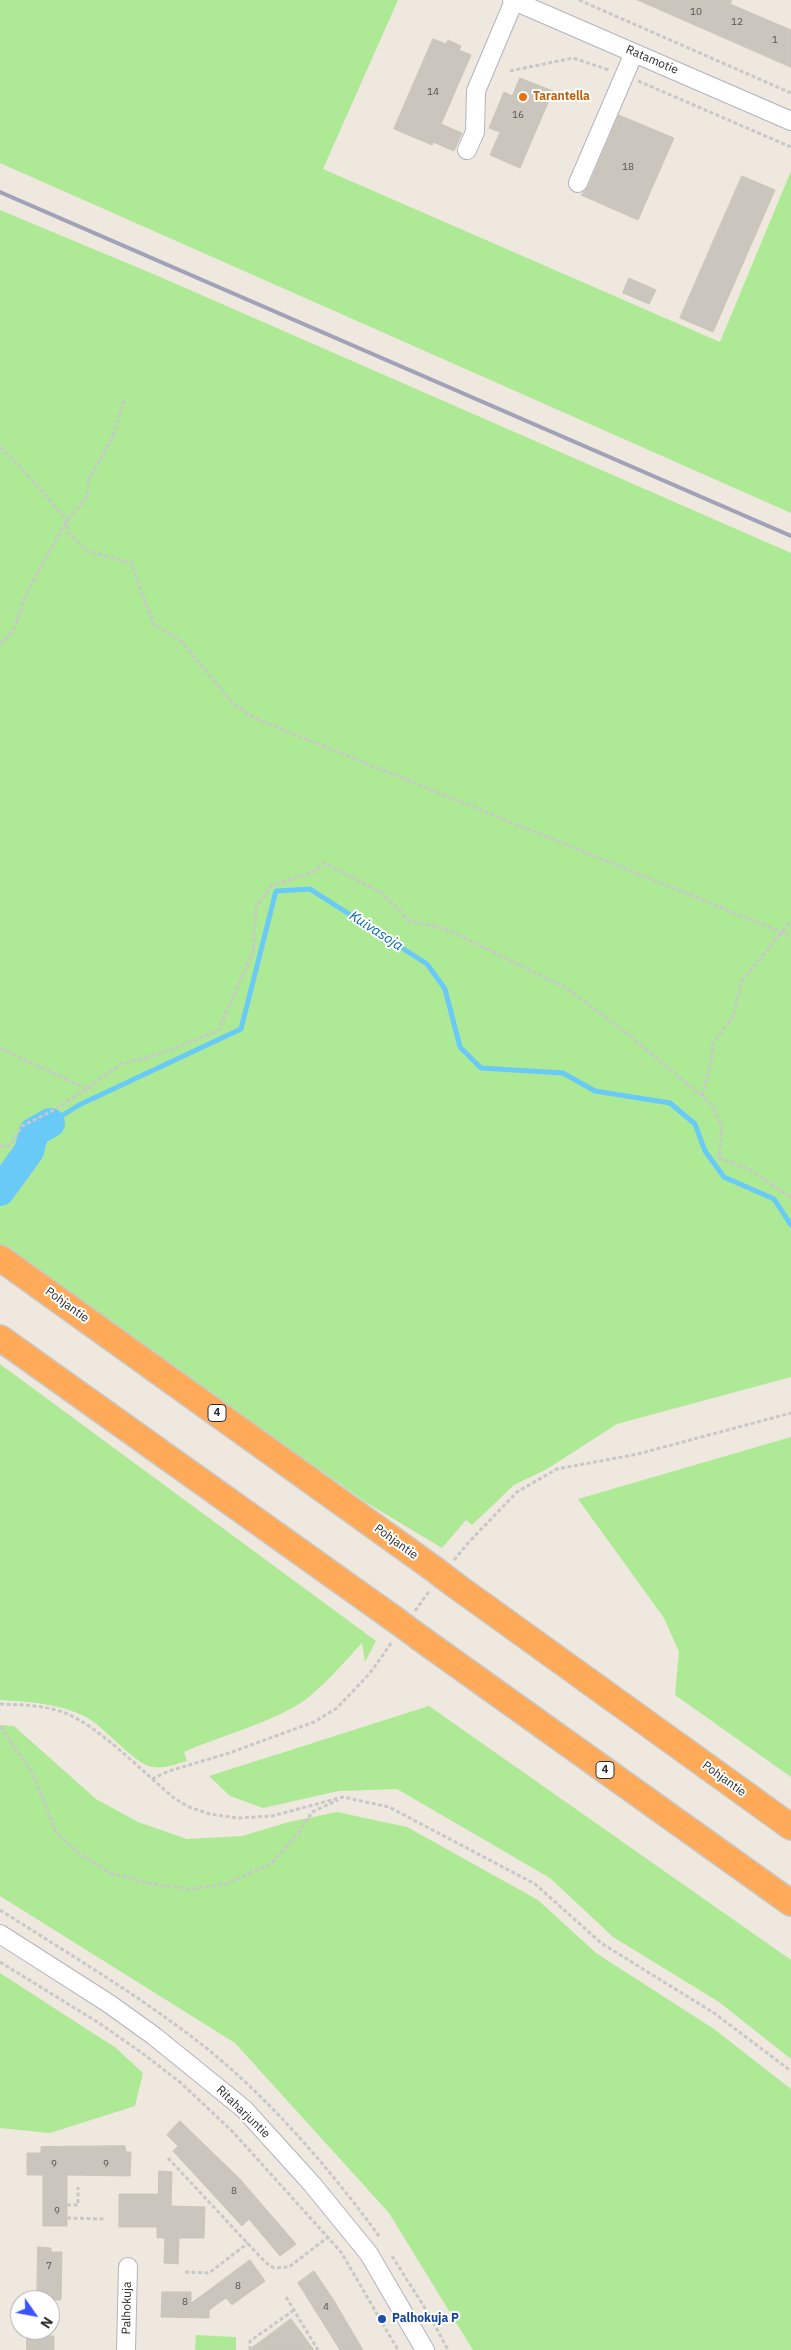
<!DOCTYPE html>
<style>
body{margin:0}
#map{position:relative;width:791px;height:2350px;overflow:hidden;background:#efe8de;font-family:"IBM Plex Sans",sans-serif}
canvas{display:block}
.north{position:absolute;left:10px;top:2290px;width:50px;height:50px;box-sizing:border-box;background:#fff;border:1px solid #ababab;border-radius:50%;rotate:123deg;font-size:14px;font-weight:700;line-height:20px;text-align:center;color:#2c2c2c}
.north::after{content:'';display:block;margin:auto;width:18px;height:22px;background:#3b54ff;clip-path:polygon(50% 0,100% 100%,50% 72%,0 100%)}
</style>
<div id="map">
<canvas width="791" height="2350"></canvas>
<div class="north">N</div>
</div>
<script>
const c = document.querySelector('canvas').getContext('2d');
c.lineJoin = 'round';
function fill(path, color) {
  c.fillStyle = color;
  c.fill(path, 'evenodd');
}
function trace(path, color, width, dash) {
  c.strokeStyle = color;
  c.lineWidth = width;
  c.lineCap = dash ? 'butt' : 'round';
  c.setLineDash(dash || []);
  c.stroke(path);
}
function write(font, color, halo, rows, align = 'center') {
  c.font = font + ' "IBM Plex Sans",sans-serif';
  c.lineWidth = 4;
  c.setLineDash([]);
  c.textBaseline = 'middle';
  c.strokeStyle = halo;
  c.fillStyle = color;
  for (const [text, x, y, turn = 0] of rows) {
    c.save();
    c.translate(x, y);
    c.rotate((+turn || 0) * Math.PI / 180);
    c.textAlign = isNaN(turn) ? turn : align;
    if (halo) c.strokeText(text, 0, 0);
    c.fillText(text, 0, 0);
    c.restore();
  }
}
fill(new Path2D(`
 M0 0H398L323 169 720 342 791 171V513L0 163Z
 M0 210 158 276 791 553V1377L617 1424 547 1469 514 1485 472 1525 466 1520 442 1548 367 1503 0 1245Z
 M0 1364 376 1641 365 1662 362 1643C344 1662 326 1684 305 1700 274 1722 220 1736 184 1752L187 1761C176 1764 164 1769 153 1767 136 1766 104 1726 86 1717 58 1703 30 1702 0 1700Z
 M791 1437V1777L675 1695 679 1652 664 1618 578 1499Z
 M429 1706 791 1960V2059L719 2002 613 1937 550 1878 397 1789 339 1791 263 1808 230 1796 209 1776Z
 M0 1725 14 1726 96 1799 138 1822 187 1839 242 1836 289 1822 337 1812 407 1827 538 1900 596 1953 714 2029 791 2089V2350H473L389 2213 235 2043 0 1896Z
 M0 1973 116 2048 143 2073 135 2106 50 2133 0 2128Z
 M196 2335 236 2337V2350H195Z`), '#aee996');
trace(new Path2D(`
 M50 1123 79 1105 241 1029 276 891 310 889 427 964 445 989 460 1047 481 1068 563 1073 595 1091 670 1103 695 1124 705 1151 724 1177 774 1199 791 1225`), '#69caf8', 5);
trace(new Path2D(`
 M0 1191 29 1151 34 1132 50 1123`), '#69caf8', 30);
const building = new Path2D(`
 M638 0H732L730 4 791 30V67Z
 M433 39 446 44 448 40 461 46 459 50 471 55 441 124 462 133 454 151 433 142 432 145 394 129Z
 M520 78 553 91 520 168 490 155 500 132 489 128 504 92 512 96Z
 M619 115 674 138 638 220 581 195 588 187Z
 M742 176 775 190 713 332 680 318Z
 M629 278 656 290 649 304 623 293Z
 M180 2121 239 2178 296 2244 280 2256 249 2219 242 2226 173 2151 178 2146 167 2135Z
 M125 2146 126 2152H131L130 2176 67 2175V2226H43V2175H27V2153H41V2147Z
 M159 2171 172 2172 171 2206 205 2207 204 2238H179L178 2264 164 2263 165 2238H157V2227H119V2194H158Z
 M38 2247 51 2248V2252H62L61 2300H37Z
 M250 2260 265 2281 232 2305 226 2298 209 2310V2318L161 2317 162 2292H191V2303Z
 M314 2271 333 2299 363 2350H340L298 2283Z
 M291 2319 314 2350H249Z
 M27 2336H54V2350H27Z`);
fill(building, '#cac5bd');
trace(building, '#cbc5b7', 1);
const minor = new Path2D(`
 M512 0 791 121
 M467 150 475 132 476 91 514 1
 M578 183 634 53
 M0 1934 108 2003 154 2036 244 2109 312 2184 369 2254 425 2350
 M126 2350 128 2267`);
const highway = new Path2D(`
 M0 1258 434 1569
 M0 1338 397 1621
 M455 1585 791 1827
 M420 1638 791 1903`);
trace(minor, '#b2b3c1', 20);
trace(highway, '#c8c8c8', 28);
trace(new Path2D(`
 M579 0 791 93
 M510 71 573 58 609 70
 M638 81 791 147
 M0 447 26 473 67 520 68 532 87 551 131 563 154 625 179 639 234 704 252 717 791 936
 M0 644 14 630 26 594 67 520 87 497 89 479 112 438 124 400
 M0 1048 87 1089 121 1064 160 1054 218 1031 253 952 256 907 272 885 314 872 324 863 382 893 410 921 446 929 568 989 628 1034 711 1104 722 1126 719 1158 749 1169 791 1197
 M702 1096 711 1062 713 1043 733 1017 742 981 791 921
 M0 1146H10L22 1126 54 1110 87 1089
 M454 1560 469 1542 517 1492 557 1469 638 1454 791 1413
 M415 1611 430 1590
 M0 1704C22 1705 44 1705 65 1713 100 1727 144 1773 174 1798L189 1807 210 1814 237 1818 272 1816 343 1797 389 1807 535 1884 601 1943 714 2013 791 2071
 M0 1726 33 1774 56 1832 76 1851 110 1873 152 1884 190 1889 226 1884 272 1863 300 1831 312 1812 338 1800
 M152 1779 169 1771 229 1753 314 1722 337 1708 370 1673 392 1642
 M0 1910C69 1954 140 1996 205 2047 271 2100 329 2168 379 2236
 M0 1962 99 2023 142 2053 181 2083 232 2131 341 2252 398 2350
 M168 2158 265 2262 274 2268 289 2267 328 2237
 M67 2205H78V2187
 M67 2218 105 2219
 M392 2256 430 2316 448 2350
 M185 2272 209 2273 248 2243
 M286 2297 318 2350
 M250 2350V2341L294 2310`), '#c8c8c8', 3, [4, 2.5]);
trace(minor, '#fff', 18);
trace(highway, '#ffaa59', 25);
trace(new Path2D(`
 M0 192 791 536`), '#a0a2b8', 4);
const highwayBridge = new Path2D(`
 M434 1569 455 1585
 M397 1621 420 1638`);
trace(highwayBridge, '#c8c8c8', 28, []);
trace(highwayBridge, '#ffaa59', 25);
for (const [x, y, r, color] of [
 [523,97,5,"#e8710a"],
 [382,2319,5,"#1a4fb4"]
]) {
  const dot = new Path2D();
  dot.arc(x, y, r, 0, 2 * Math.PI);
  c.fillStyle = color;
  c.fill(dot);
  trace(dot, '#fff', 2);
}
write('10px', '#545250', null, [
 ["10",696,12],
 ["12",737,22],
 ["1",775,40],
 ["14",433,92],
 ["16",518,115],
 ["18",628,167],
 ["9",54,2164],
 ["9",106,2164],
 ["8",234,2191],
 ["9",57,2211],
 ["7",49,2266],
 ["8",238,2286],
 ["8",185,2302],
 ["4",326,2307]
]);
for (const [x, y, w] of [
 [217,1413,18],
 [605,1770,18]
]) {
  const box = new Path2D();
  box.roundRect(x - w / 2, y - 8.5, w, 17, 4);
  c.fillStyle = '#fff';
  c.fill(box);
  trace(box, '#2c2c2c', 1);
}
write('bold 11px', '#2c2c2c', null, [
 ["4",217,1413],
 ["4",605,1770]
]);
write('12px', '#2c2c2c', '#fff', [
 ["Ratamotie",652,60,23],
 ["Pohjantie",67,1305,36],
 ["Pohjantie",396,1542,36],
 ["Pohjantie",724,1779,36],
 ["Ritaharjuntie",243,2112,44],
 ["Palhokuja",127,2308,-89]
]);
write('bold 12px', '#c56008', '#fff', [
 ["Tarantella",533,97]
], 'left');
write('bold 12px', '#164399', '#fff', [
 ["Palhokuja P",392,2319]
], 'left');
write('italic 14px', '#0367aa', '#fff', [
 ["Kuivasoja",376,931,33]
]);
</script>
